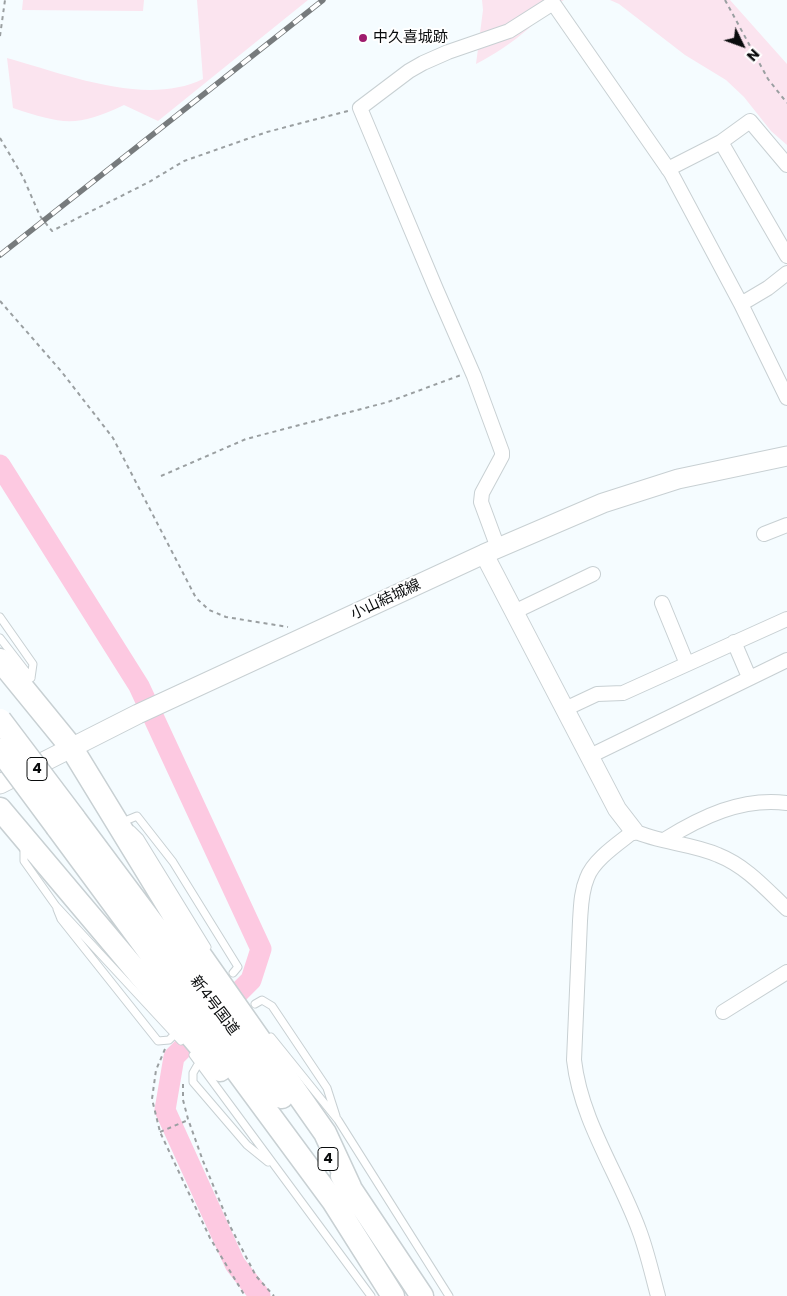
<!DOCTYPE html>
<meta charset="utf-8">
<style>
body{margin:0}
#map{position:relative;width:787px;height:1296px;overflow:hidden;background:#f5fcff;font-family:Poppins,sans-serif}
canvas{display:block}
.north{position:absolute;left:717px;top:20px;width:50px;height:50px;-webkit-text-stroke:4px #fff;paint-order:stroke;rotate:132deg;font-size:14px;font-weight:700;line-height:20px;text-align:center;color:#0a0c0d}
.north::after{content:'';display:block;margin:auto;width:18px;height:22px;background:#0a0c0d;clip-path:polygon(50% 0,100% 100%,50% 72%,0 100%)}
</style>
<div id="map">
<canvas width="787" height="1296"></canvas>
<div class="north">N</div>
</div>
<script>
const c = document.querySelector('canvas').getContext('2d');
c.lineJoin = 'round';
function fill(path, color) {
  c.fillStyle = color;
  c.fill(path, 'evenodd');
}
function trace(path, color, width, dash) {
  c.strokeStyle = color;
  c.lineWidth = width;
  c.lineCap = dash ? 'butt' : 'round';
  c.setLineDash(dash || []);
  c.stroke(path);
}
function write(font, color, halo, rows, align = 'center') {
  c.font = font + ' Poppins,"Noto Sans JP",sans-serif';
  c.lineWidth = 4;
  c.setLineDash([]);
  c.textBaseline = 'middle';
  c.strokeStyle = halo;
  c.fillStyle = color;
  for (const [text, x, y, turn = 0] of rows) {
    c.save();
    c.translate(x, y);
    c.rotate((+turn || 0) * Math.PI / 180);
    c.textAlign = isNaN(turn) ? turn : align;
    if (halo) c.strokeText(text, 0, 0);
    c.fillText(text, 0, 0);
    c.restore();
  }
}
fill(new Path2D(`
 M23 0H144L143 11 22 10Z
 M197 0H308L158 121 124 105C76 128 62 124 13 108L7 58C65 74 146 107 203 79Z
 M482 0H564C550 6 539 19 528 29 512 43 495 54 476 64L483 10Z
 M610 0H730L787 64V145L771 131 744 97 726 80 685 55 619 4Z`), '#fbe4ef');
trace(new Path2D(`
 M0 465 139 686 261 949 251 980 174 1057 165 1110 235 1264 260 1296`), '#fdc9e1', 21);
const service = new Path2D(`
 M0 617 33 664 31 678
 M0 638 31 678 29 679
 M120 823 137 816 173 862 238 967 233 973
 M132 830 140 838 207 947
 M24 846V861L56 906 181 1041
 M57 909 61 919 158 1041 169 1040 173 1036
 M255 1004 262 1000 272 1006 327 1088 336 1116
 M271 1037 338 1120 449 1296
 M193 1055 371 1296
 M197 1066 193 1073V1082L247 1145 268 1162`);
const minor = new Path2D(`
 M721 142 787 256
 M668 169 721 142 750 121 787 165
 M741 304 768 288 787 273
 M764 534 787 525
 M498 548 481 502 482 493 502 456V452L474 376 436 289 360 108 409 71 423 63 448 52 509 31 553 3 671 173 741 304 787 398
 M662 603 687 664
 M514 612 593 574
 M734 642 749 677
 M565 709 597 694 623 693 787 619
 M590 756 787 660
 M664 840C701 817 742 797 787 803
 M723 1012 787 972
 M658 1296C652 1274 647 1251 639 1230 618 1173 581 1121 574 1060L580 921C581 907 581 892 587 878 593 860 619 843 634 831 660 843 691 843 718 855 746 866 766 889 787 909`);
const tertiary = new Path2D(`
 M484 554 617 809 634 831`);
const secondary = new Path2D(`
 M0 784 138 714 484 554 603 503 678 479 787 456`);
const trunk = new Path2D(`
 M0 660 71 747 184 932 325 1133 350 1187
 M0 809 220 1070
 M74 818 282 1097
 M57 827 333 1201 393 1296
 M342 1176 422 1296`);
trace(service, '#c8d0d3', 9);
trace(minor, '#c8d0d3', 16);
trace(tertiary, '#c8d0d3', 20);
trace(secondary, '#c8d0d3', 21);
trace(trunk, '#c8d0d3', 25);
trace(new Path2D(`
 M725 0 768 79 787 103
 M0 36 5 0
 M0 138 23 177 40 216 52 231 149 182 184 161 267 132 348 111
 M0 301 61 371 113 438 196 598 209 610 226 617 288 627
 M161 476 246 439 388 402 461 375
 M165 1049 156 1070 152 1099 160 1132 210 1238 245 1296
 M183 1084V1100L188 1119 203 1161 231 1228 256 1276 274 1296
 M160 1132 188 1120`), '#9a9fa1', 2, [4, 4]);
trace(service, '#fff', 7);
trace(minor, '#fff', 14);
trace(tertiary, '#fff', 18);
trace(secondary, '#fff', 19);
trace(trunk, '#fff', 22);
const rail = new Path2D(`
 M0 255 323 0`);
trace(rail, '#777b7d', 5.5);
trace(rail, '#fff', 4, [11]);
const trunkBridge = new Path2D(`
 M0 720 74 818
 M0 750 57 827`);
trace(trunkBridge, '#c8d0d3', 25, []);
trace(trunkBridge, '#fff', 22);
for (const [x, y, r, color] of [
 [363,38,5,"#9e1b6d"]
]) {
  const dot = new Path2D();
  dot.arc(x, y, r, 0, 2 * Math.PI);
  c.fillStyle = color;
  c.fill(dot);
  trace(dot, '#fff', 2);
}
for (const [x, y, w] of [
 [37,769,20],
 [328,1159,20]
]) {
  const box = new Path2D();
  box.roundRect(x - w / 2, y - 11.5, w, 23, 4);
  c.fillStyle = '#fff';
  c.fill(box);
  trace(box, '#0a0c0d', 1);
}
write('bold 14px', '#0a0c0d', null, [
 ["4",37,769],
 ["4",328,1159]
]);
write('15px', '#0a0c0d', '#fff', [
 ["中久喜城跡",373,38]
], 'left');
write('15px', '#0a0c0d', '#fff', [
 ["小山結城線",386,600,-25],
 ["新4号国道",214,1006,53]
]);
</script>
